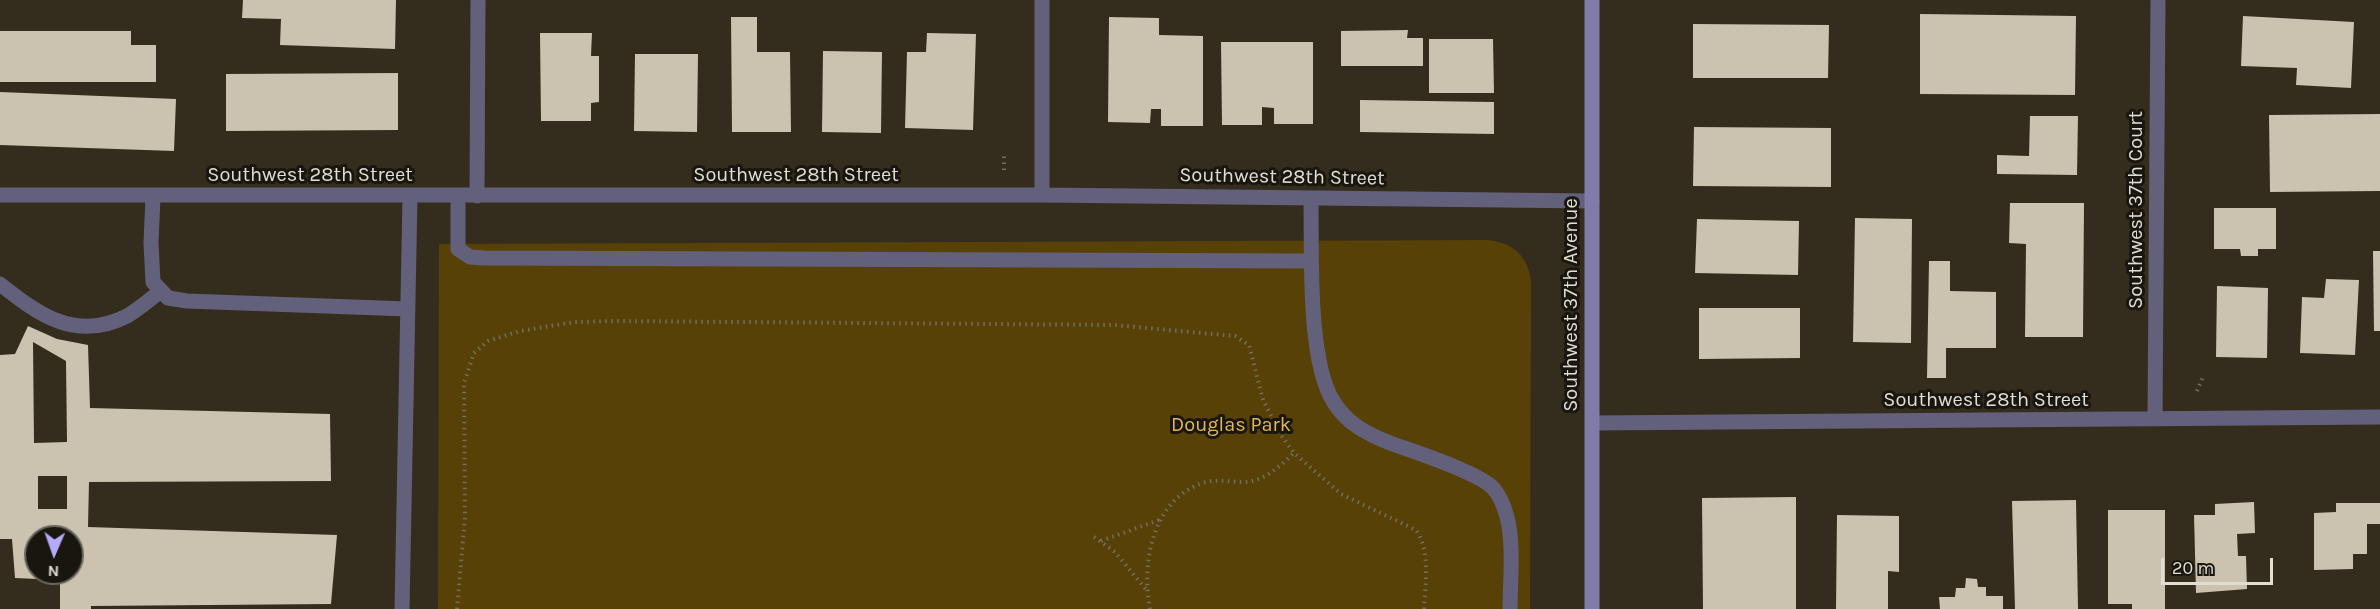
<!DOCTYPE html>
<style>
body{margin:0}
#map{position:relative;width:2380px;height:609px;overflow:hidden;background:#342d1d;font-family:Karla,sans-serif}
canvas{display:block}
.north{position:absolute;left:24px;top:525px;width:60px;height:60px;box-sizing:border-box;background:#19160f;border:2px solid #69665d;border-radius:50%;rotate:182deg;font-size:16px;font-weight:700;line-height:24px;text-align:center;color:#e1ddd3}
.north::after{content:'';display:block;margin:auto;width:21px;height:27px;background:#b6abf8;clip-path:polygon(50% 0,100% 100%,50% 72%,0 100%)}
.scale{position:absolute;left:2161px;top:558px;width:112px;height:27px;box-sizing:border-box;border:3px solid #e1ddd3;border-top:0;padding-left:8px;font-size:18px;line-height:21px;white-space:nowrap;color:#e1ddd3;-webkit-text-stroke:4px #19160f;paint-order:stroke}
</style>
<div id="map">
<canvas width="2380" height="609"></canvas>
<div class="north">N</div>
<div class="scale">20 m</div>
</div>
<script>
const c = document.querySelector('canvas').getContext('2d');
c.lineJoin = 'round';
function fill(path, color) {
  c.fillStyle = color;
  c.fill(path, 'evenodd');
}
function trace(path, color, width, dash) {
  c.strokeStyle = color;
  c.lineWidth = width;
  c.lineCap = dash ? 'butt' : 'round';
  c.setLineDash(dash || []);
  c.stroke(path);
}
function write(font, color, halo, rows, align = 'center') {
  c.font = font + ' Karla,sans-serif';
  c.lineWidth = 6;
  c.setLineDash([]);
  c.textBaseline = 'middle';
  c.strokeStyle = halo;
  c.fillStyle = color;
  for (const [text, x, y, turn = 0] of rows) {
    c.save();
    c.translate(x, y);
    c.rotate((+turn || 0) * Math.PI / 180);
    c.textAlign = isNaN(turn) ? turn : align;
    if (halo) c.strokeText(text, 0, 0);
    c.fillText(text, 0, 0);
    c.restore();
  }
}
fill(new Path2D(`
 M1489 240C1515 244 1527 256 1531 281L1530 609H438L439 244Z`), '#574107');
fill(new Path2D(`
 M243 0H396L395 49 280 45 281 19 242 18Z
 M1920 14 2076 16 2075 95 1920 94Z
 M2243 16 2354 22 2351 88 2296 85 2297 68 2241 66Z
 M731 17H757V52H790L791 132H732Z
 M1109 17 1159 18V35L1203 36V126H1161V109H1151L1150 123 1108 122Z
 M1693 24 1829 25 1828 78H1693Z
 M1408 30 1407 38H1423V66H1341V31Z
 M0 31H131V45H156V82H0Z
 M540 33H592L591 56H599V102L591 103V121H541Z
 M927 33 976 34 973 130 905 128 907 52H926Z
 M1429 39H1493L1494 93H1429Z
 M1221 42H1313V124H1274V108L1262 107V125H1222Z
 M823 51 882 52 881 133 822 132Z
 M635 54H698L697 132 634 131Z
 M398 73V130L226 131V74Z
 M0 92 176 99 174 151 0 145Z
 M1360 100 1494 102V134L1360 132Z
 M2380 114V191L2270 192 2269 115Z
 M2030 116H2078L2077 175 1997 174V155L2029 156Z
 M1694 127 1831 128V187L1693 186Z
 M2010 203H2084L2083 337H2025L2026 244 2009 243Z
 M2214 208H2276V249H2258V256H2241L2240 249H2214Z
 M1855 218 1912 219 1911 343 1853 342Z
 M1697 219 1799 221 1798 275 1695 273Z
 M2373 251H2380V331H2374Z
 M1929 261H1950V291L1996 292V348H1946V378H1927Z
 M2326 279 2359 280 2355 355 2300 353 2302 297 2324 298Z
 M2217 286 2268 288 2267 358 2216 357Z
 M1699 308H1800V358L1699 359Z
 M28 326 57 339 88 345 90 408 330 414 331 481 89 482 88 527 337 535 331 604 91 606V609H60V580L15 578 12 539H0V355L15 354ZM33 342 66 361 67 442 34 443ZM38 476H67V509H38ZM36 537H72V573H36Z
 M1796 497V609H1703L1702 498Z
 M2076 500 2078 609H2015L2012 501Z
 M2254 502 2255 533 2237 534 2238 556H2246L2247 589 2196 593 2194 515H2215V504Z
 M2336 503H2380V524H2367V554H2353V569L2314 570V513L2336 512Z
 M2108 510H2165V609H2132V604H2108Z
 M1837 515 1899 516V572L1888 571V609H1836Z
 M1966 578 1977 579 1978 587H1986V596H2003V609H1940L1939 597H1955L1956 588H1965Z`), '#cbc2af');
trace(new Path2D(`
 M1004 170V152
 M2197 391 2204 375
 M1094 537 1115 552 1148 592
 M1101 541 1159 520
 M457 609 465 517 464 383 474 353 488 341 520 331 575 322 617 321 1114 325 1235 336 1249 345 1263 400 1281 435 1294 453 1341 494 1416 530C1431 552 1425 584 1424 609
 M1150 609C1141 561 1153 497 1206 482 1219 479 1231 482 1243 482 1264 482 1280 466 1294 453`), '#746e60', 4, [1.5, 4.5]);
trace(new Path2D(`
 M458 196V249L470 257 484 258 1311 261
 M153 197 151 243 153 282 168 298 187 301 408 309
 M1311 199C1312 250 1307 359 1333 401 1346 423 1367 434 1390 443 1412 451 1481 473 1494 489 1518 520 1510 572 1510 609
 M0 284C39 315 76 342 127 316 139 309 150 299 161 291
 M402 609 410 196`), '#63607b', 15);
trace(new Path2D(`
 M0 195H1042L1592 201
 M1042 195V0
 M477 196 478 0
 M2155 419 2158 0
 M1593 423 2380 417`), '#63607b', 15);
trace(new Path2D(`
 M1592 609V0`), '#817ca7', 15);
write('20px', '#e1ddd3', '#19160f', [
 ["Southwest 28th Street",310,175],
 ["Southwest 28th Street",796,175],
 ["Southwest 28th Street",1282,177,1],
 ["Southwest 37th Court",2136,210,-90],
 ["Southwest 37th Avenue",1571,305,-90],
 ["Southwest 28th Street",1986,400]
]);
write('20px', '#e3b856', '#19160f', [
 ["Douglas Park",1231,425]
]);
</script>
